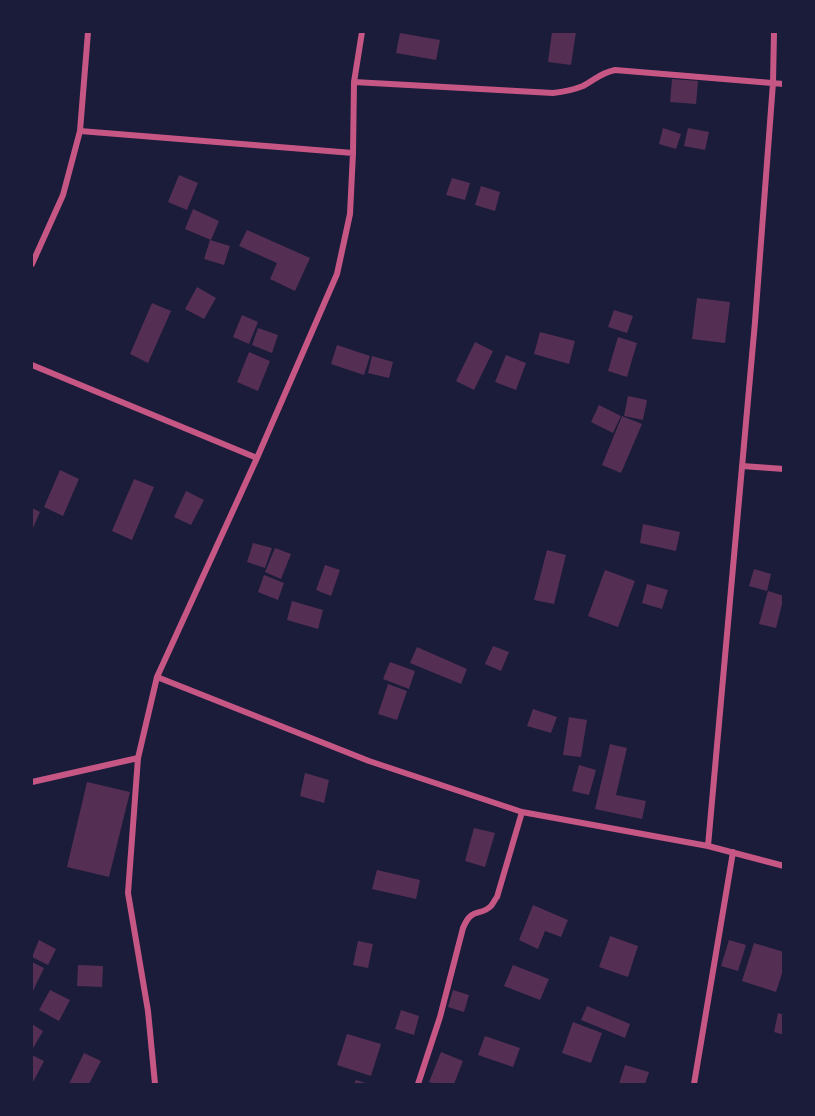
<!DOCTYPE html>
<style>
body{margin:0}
#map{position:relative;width:815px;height:1116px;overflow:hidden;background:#1b1b3a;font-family:Lora,serif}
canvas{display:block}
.frame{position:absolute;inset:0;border:33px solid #1b1b3a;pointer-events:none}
</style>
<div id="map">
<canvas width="815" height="1116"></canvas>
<div class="frame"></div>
</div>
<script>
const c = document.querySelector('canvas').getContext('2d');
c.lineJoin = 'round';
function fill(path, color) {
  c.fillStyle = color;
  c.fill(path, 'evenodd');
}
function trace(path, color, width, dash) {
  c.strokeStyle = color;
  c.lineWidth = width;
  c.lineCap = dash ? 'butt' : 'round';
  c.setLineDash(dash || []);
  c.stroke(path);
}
fill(new Path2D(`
 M552 32H576L571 65 548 62Z
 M400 33 440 40 436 60 396 53Z
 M672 79 698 81 696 104 670 102Z
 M663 128 681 134 676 149 659 144Z
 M688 128 709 132 705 150 684 146Z
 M179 175 198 183 187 210 168 202Z
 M452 178 470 183 465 200 446 195Z
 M481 186 500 192 495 211 475 205Z
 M193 209 219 221 211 240 185 229Z
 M247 230 310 258 295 291 270 279 277 263 239 246Z
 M210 240 230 246 224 265 204 259Z
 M197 287 216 298 204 319 185 309Z
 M697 298 730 302 725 343 692 339Z
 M152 303 171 311 148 363 130 354Z
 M614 310 633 316 627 333 608 327Z
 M242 315 258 322 249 344 233 337Z
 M258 328 278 335 272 353 252 345Z
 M540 332 575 341 569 364 534 354Z
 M618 337 637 343 627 377 608 371Z
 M475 342 493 351 474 390 456 381Z
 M337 345 370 356 364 375 331 364Z
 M249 352 270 361 258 391 237 382Z
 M506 355 526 363 516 390 495 382Z
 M372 356 393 362 389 378 368 373Z
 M628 396 647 400 643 420 624 416Z
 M599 405 621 416 613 433 591 422Z
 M622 416 642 424 621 473 602 465Z
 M60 470 79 479 63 516 44 507Z
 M134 479 154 487 132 540 112 531Z
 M186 491 204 500 191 525 174 517Z
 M32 508 40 512 33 528 32 527Z
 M643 524 680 532 676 551 640 543Z
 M253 543 272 548 265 568 247 562Z
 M275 548 291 554 281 579 265 572Z
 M547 550 566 555 554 604 534 600Z
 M325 565 340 570 331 596 316 590Z
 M754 569 771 574 767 591 749 586Z
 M605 570 635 581 618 627 588 616Z
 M264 575 284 583 278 600 258 592Z
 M647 584 668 590 662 609 642 603Z
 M768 591 784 596 776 628 759 624Z
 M292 601 323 610 318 629 287 620Z
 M493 646 509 652 501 671 485 664Z
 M417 647 467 669 461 684 410 663Z
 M390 662 415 671 409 689 383 679Z
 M388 684 407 691 397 720 378 714Z
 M533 709 557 717 551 733 527 726Z
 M569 717 587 720 581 757 563 755Z
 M610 744 627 748 616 795 646 801 642 819 595 809Z
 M579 765 596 770 589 795 572 791Z
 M305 773 329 780 324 803 300 796Z
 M87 782 130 792 109 877 67 867Z
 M474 828 495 833 485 867 465 861Z
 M377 870 420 880 416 899 372 889Z
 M533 905 568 920 561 937 545 931 538 949 519 940Z
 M610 936 638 946 628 977 599 967Z
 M39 940 56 949 48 965 32 957Z
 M729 940 746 945 738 971 721 966Z
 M358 941 373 944 368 968 353 965Z
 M754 943 784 952V967L776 992 742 981Z
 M32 962 44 968 32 993Z
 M78 965 103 966 102 987 77 986Z
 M513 965 549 979 540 1000 504 986Z
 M50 990 70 1000 59 1021 39 1010Z
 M453 990 469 995 464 1012 448 1007Z
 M587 1006 630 1024 625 1038 581 1020Z
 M401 1010 419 1016 414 1035 395 1029Z
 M778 1013 784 1015V1035L774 1032Z
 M573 1022 602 1033 591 1063 562 1053Z
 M32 1024 43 1031 32 1050Z
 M347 1034 381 1044 371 1076 337 1065Z
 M485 1036 520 1048 513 1067 478 1055Z
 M441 1052 463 1061 454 1084H436L429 1082Z
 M84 1053 101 1061 89 1084H69Z
 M32 1055 44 1061 32 1084Z
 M625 1065 649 1072 645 1084H619Z
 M356 1080 369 1084H354Z`), '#542f53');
trace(new Path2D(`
 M354 82 553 93C563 92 573 90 583 86 595 80 600 73 615 70L784 84
 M80 131 353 153
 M32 264 63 195 80 131 88 32
 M32 365 257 458
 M742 466 784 469
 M157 677 369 761 522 812 708 846 784 866
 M32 782 138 758
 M708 846 755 322 773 83 774 32
 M155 1084 148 1011 128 893 138 758 157 677 257 458 337 274 350 214 353 153 354 82 362 32
 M418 1084 440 1017 463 928C472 906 480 917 491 906 492 905 496 898 497 897L522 812
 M694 1084 733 852`), '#c65784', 6);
</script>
